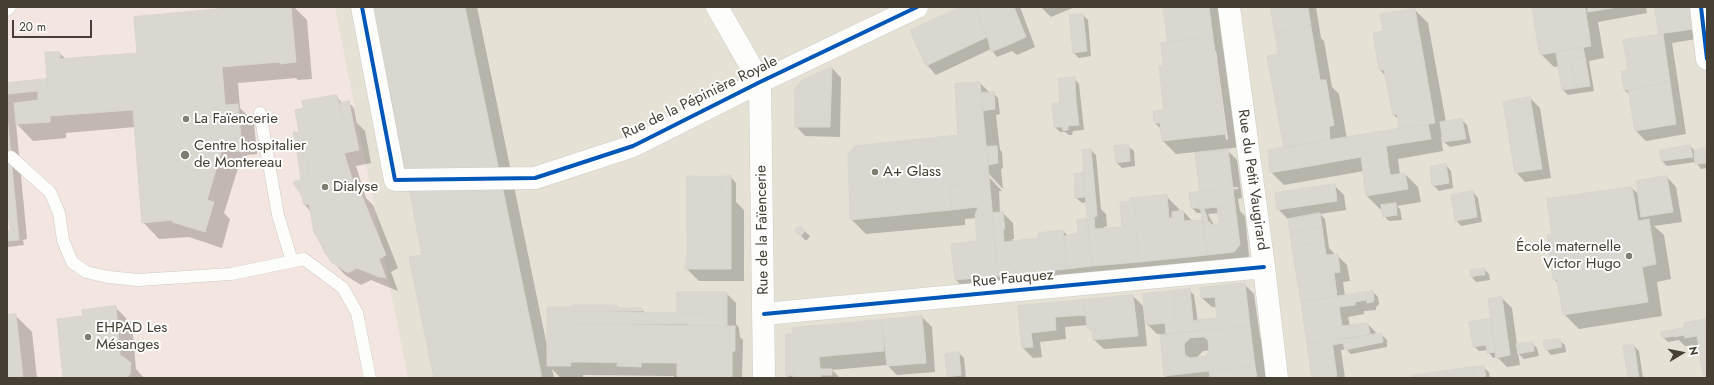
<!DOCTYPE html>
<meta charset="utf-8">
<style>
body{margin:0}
#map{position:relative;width:1714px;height:385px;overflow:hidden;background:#f0efe8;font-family:Jost,sans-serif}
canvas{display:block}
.frame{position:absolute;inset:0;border:8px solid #464034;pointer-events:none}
.north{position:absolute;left:1662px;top:333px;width:40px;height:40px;-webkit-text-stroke:3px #fff;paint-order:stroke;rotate:80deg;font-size:11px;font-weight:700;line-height:16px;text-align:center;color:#464034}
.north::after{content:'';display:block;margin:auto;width:14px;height:18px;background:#464034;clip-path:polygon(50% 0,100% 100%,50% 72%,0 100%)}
.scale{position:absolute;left:12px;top:20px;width:80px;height:18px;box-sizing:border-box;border:2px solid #464034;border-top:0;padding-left:5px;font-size:12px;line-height:14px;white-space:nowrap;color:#464034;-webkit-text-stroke:3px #fff;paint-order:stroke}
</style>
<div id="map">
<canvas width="1714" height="385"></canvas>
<div class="frame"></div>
<div class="north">N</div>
<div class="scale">20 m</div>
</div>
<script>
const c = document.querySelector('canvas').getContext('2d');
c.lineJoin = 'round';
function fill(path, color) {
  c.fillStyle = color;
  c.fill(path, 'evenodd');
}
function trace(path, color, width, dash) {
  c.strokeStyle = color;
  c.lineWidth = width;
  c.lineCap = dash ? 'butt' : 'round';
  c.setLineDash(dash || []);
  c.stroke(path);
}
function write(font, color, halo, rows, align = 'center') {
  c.font = font + ' Jost,sans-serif';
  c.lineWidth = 4;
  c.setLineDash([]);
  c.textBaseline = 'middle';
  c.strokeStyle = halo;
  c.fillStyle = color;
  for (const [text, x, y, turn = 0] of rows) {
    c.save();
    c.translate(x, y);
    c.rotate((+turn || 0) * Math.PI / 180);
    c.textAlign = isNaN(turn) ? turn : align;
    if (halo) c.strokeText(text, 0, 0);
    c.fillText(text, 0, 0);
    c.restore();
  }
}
fill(new Path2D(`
 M7 7H1707V378H7Z`), '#e5e1d5');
fill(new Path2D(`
 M7 7H335L408 378H7Z`), '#f3e5df');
fill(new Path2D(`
 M250 7H294L307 20 312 79 298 80 296 78 238 83 240 108 254 122 257 154 247 155V157L243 156 240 165H239L224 213 230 219 222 248 189 237 159 239 143 222 135 127 66 133V138L33 141 16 123 27 239 23 240 24 245 7 247V232L11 231 7 193V84L48 80 59 53 66 59 138 54Z
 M361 7H477L547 346 548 308 617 306 621 309H641L645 313 678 314V293H726L736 303V324L739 328 740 337 743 340 742 378H674V376L586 375H583V378H561L552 369 554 378H435L423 256 394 107 377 92Z
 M963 7H1020L1035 47 1017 55 1012 51 997 57 991 49 936 75 927 65Z
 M1041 7H1075L1051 17Z
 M1164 7H1218L1223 48 1226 51 1239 147 1226 149 1237 160 1242 198 1238 199 1240 211 1245 216 1249 256 1244 262 965 290 956 280 978 242 976 218 965 219V225L866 234 851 219 960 136 980 83 990 93H993L998 98 1000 114 996 115 1000 150 1002 152 1003 168 1001 169 1003 189 988 173V176L1002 191H999L1000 213H1003L1013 223 1014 239H1012V242L1039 239 1063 231 1068 236 1079 234V221L1088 219 1087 202 1082 203 1076 198 1075 175 1084 174 1091 150 1096 155 1101 209 1106 214 1107 226 1104 227V229L1123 228 1166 196 1179 209 1180 212 1183 211 1193 222 1204 221 1203 213H1197L1192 208 1190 194 1201 193 1206 151 1176 154 1163 141 1161 129 1155 123 1165 110 1164 67 1170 43ZM1214 51H1216L1228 139 1226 140ZM1238 187V189L1204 192V190ZM1219 213 1220 224 1214 225 1208 214Z
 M1272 7H1316L1321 38 1324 41 1332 87 1339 94 1347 139 1400 130 1399 120 1394 115 1387 77 1380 70 1384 32 1415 10 1428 23 1446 122 1462 120 1467 125 1471 143 1450 147 1444 142V137H1441L1443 151 1398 159 1400 175 1405 174 1418 187 1421 202 1397 206 1400 209 1402 220 1389 221 1384 216 1382 208 1380 209 1367 196 1364 171 1284 185 1271 172 1285 149 1279 54Z
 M1533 7H1646L1647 13 1598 22 1604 58 1589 61 1594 91 1568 95 1563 90 1559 66 1554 67 1541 54Z
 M1656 7H1698L1702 38 1672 43 1686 134 1646 141 1636 131 1630 96 1625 90 1622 72 1629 71 1660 35Z
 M1083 15 1088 20 1091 56 1079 58 1074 53Z
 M832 68 841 78 840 137 805 136 796 126Z
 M1074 78 1079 84 1084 130 1073 131 1072 135H1069L1065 132H1060L1055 127 1061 104Z
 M336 96 343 104 348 102 354 108 357 123 365 131 371 163 356 166 366 198 373 205 398 268 391 272 398 291 371 280 361 285 345 275 325 253 315 232 311 212 305 205 302 193 304 180 302 178 300 133Z
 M1530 98 1540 108 1551 178 1525 182 1516 172Z
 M1128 146 1134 151 1135 166 1122 168 1117 163Z
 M1690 146 1695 151 1707 150V168L1701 169 1696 162 1667 166 1662 161Z
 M1446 165 1451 171 1453 188 1439 191 1433 185Z
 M731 177 736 183V202L744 210V281H699L686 268Z
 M1667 177 1676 187 1682 222 1654 226 1664 235 1671 279 1657 282 1662 316 1579 329 1564 314 1559 284 1554 279 1553 235 1632 188 1639 195Z
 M1334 185 1344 195 1346 210 1320 214 1325 219 1329 248 1333 252 1334 255H1337L1347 265 1350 281 1343 282 1345 296 1373 292 1378 297 1379 304 1376 307V310L1364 311V314L1348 317 1350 326 1368 324 1378 335 1381 334 1387 340V347L1351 354 1346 349 1341 350 1345 378H1313L1289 220 1278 209Z
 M1473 192 1478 198 1482 222 1461 226 1456 220Z
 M801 228 810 236 807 240H805L797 231Z
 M1484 269 1489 274 1490 280 1476 282 1471 276Z
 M1244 284 1254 294 1260 337 1263 340 1268 378H1168L1165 375 1161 334H1157L1147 324 1189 290 1194 295 1198 322 1218 319 1217 307H1212L1202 298ZM1211 350 1206 357 1196 358 1203 351Z
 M1133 296 1143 306 1147 346 1104 349 1094 340 1093 332 1088 325 1065 327 1066 339 1040 342 1042 357 1033 358 1023 348 1019 307Z
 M1502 298 1512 308 1517 345 1532 343 1537 348 1539 356 1524 359 1518 353 1520 365 1507 367 1497 357 1493 358 1487 350 1479 351 1474 346 1492 320Z
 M115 307 132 324 136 369 144 378H64L84 317Z
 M15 315 32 332 37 378H7V316Z
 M922 317 932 327 935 372 897 375 887 365 832 370 840 378H790L787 375 794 335 881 321 883 322Z
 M1707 321V378H1705L1700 347H1695L1693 345 1685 346 1679 340 1668 342 1663 337Z
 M1559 340 1565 345 1566 352 1551 355 1546 349Z
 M1634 346 1639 351 1643 378H1630Z
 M959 353 964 358 966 378H950L948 377Z
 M1483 367 1489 372 1490 378H1405Z`), '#0003');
const building = new Path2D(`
 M239 7H291L296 62 280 64V62L222 67 225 105 238 104 241 138 226 139 224 149H222L207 200 214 202 205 232 172 222 173 220 142 223 133 110 50 116V122L16 124 14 103 38 100V91L48 90 45 52H60V59L137 53 134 17Z
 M360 7H465L542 378H434L409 257 422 255 390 91 377 92Z
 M960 7H975L987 37 926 66 910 31Z
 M975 7H1014L1026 37 1006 46 1001 34 988 39Z
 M1163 7H1209L1213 37 1168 42Z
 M1271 7H1308L1311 27 1275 33Z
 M1532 7H1585L1591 46 1540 55Z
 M1588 7H1618L1588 12Z
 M1655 7H1690L1693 29 1659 34Z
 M1415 9 1435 123 1399 129 1397 114 1393 115 1384 70H1379L1373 33 1383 31 1380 14Z
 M1083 14 1087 51 1073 53 1069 15Z
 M1311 27 1320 80H1326L1334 125 1329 127 1330 140 1284 148 1267 56 1278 54 1275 33Z
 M1001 34 1006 46 991 52 988 39Z
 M1663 34 1670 82 1624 90 1621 72 1628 70 1623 40Z
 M1213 37 1226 134 1162 141 1160 123H1154L1153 111 1164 110 1159 66H1163L1161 43Z
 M1583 47 1585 57 1571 59 1576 88 1562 90 1556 52Z
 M1585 57 1590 86 1576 88 1571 59Z
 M832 67 830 127H795L794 90 801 81Z
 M1075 77 1076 101 1060 103 1058 79Z
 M47 79 48 90 7 94V83Z
 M980 82 989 176 977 177V183L950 186 951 210 850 220 848 154 855 146 958 135 955 84Z
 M1670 82 1676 124 1635 131 1628 90Z
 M994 92 995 109 982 111 981 93Z
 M337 95 342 119 352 117 359 150 344 153 356 191H360L386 255 379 259 386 278 379 277 357 268 348 273 331 262 314 232 309 204 304 205 301 194 293 183 295 181 310 178 306 157 298 158 293 132H299L295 110 315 106 314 99Z
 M1530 97 1542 169 1515 173 1503 102Z
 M314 99 315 106 304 109 302 101Z
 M349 101 352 117 342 119 338 104Z
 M1076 101 1079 125 1068 126V130L1063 131 1062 127H1054L1052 104Z
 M7 115 18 230H10L7 202Z
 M1462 119 1466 139 1443 142 1440 122Z
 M1428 124 1431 139 1386 146 1390 175 1405 173 1408 189 1366 196 1361 157 1270 173 1268 150Z
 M241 138 242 152 224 149 226 139Z
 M1129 145 1130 161 1116 163 1114 146Z
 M1690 145 1693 157 1661 161 1659 151Z
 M997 146 998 163 988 165 986 147Z
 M1707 148V163L1695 164 1694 150Z
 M1091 149 1096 203 1086 204 1082 150Z
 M1228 149 1233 189 1200 192 1195 153Z
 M306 157 310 178 301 179 298 158Z
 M1446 164 1449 183 1432 186 1430 167Z
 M1083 173 1085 186 1075 187 1074 174Z
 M687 176 720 177 721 196H731V269H685L687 254Z
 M731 176V196H721L720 177Z
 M989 176 998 276 955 280 951 244 977 241 975 215 978 207 951 210 950 186 977 183V177Z
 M1667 176 1673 212 1641 217 1636 181Z
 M1335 184 1337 201 1277 210 1275 193Z
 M1085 186V197L1075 198 1074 187Z
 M1632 187 1638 221 1649 219 1656 264 1642 267 1648 302 1563 315 1557 279 1553 280 1547 235 1552 234 1547 199Z
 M1233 189 1235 205 1199 209 1197 192Z
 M1473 191 1477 217 1455 221 1451 195Z
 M1197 192 1199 208H1191L1189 193Z
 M1167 195 1169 218H1172V212L1183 210 1184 221 1203 220 1207 255 1139 262 1134 198Z
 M1130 198H1134L1139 262 1092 266 1086 204 1096 203 1097 216 1094 217 1095 229 1122 227 1120 202 1130 201Z
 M1396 203 1397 215 1383 217 1381 205Z
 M1235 205 1240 245 1234 252 1207 255 1202 218 1207 217 1208 222H1210L1211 225 1219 223 1217 207Z
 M1201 209H1204L1207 217 1202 218Z
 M1003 212 1005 229H1003L1004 242 1038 238V233L1063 230 1067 269 998 276 992 213Z
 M1320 213 1322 227 1290 233 1288 219Z
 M1087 219 1092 266 1067 269 1064 236 1078 233 1077 220Z
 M798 227H802L805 231 802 235H799L795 231Z
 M1322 227 1324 241 1292 247 1290 233Z
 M18 230 19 240 7 241V231Z
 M1324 241 1326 255 1338 254 1340 272 1334 273 1337 296 1301 302 1292 247Z
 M1484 268 1485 275H1481L1480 269Z
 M1480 269 1481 275 1470 277V270Z
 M1245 283 1250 326 1201 331 1199 320 1217 318 1215 297 1201 298 1200 288Z
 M1190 289 1194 331 1177 333 1173 291Z
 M1173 291 1177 333 1166 334 1165 323 1146 325 1143 294Z
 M1373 291 1374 299 1373 302 1367 303 1366 292Z
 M677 292H727V314L677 313Z
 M1366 292V300L1355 302V305L1339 307 1342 326 1368 323 1370 334 1307 344 1301 302Z
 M1133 295 1138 336 1093 340 1092 332 1087 327 1084 300Z
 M1502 297 1510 355 1496 358 1488 299Z
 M1084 300 1086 315 1055 317 1056 330 1031 333 1033 347 1022 348 1018 306Z
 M572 305H574V311L727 314V326H687L688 324H573V362L570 363 571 366H547V307H572Z
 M574 305H617L618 308H642V311H574Z
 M116 306 120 355 125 358 131 363 130 374 127 378H63L57 319 83 316 82 310Z
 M16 314 23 378H7V315Z
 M922 316 926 363 887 366 882 320Z
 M1491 319 1496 352 1487 353 1486 345 1473 347 1469 322Z
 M1707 319V324L1684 328V323Z
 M882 320 884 351 816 357V367H820V369H832V375H821V378L793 377V328Z
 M1199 320 1201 331H1194L1193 321Z
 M573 324 730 326 729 373H689L688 375H677V363L573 362Z
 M1707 324V362L1701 363 1697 336 1685 338 1684 335 1674 337 1673 330Z
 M730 326H735V351L732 352V378H729Z
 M1250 326 1255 366 1164 376 1160 335ZM1204 337 1208 340 1209 351 1206 356 1190 358 1185 355 1184 344 1190 338Z
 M1673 330 1674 336 1662 338 1661 332Z
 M1382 333 1383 342 1369 345 1345 350 1343 343 1338 344 1337 340Z
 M786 334H793V375L786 376Z
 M1560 339 1562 347 1545 350 1543 341Z
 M1332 340H1337L1338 344 1333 345Z
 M1332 340 1337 378H1312L1307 344Z
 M1533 342 1534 351 1518 354 1516 344Z
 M1634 345 1635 351 1624 353 1623 346Z
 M1635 351 1639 378H1628L1624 353Z
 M959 352 961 375 947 377 945 354Z
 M816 357H819L820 367H816Z
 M1707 362V378H1704L1701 363Z
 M618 363H641V367L617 366Z
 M1255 366 1257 378H1210L1209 371Z
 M1484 366 1486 378H1475L1473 367Z
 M1473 367 1475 378H1411V376Z
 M689 373H729V378H677V375H688Z`);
fill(building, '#dad7d1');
trace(building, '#d8d5ce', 1);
const service = new Path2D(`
 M7 10 10 7
 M260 113 278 215 292 261
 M11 157 50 192 59 213 63 240 72 262 86 272 108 277 138 280 231 274 304 259 343 288 357 313 370 378`);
const minor = new Path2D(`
 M362 7 395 180 535 178 633 146 649 138 760 82 917 7
 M717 7 760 82 764 378
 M1229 7 1264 267 1277 378
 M1701 7 1707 59
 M764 314 1264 267`);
trace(service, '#ceccc6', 13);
trace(minor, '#ceccc6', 23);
trace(service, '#fdfdfc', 12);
trace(minor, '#fdfdfc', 22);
trace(new Path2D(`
 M362 7 395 180 535 178 633 146 649 138 760 82 917 7
 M1701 7 1707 59
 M764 314 1264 267`), '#0057b8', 4);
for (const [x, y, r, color] of [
 [186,119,4,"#827d73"],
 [185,155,5,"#827d73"],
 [875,172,4,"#827d73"],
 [325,187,4,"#827d73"],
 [1629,256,4,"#827d73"],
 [88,337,4,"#827d73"]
]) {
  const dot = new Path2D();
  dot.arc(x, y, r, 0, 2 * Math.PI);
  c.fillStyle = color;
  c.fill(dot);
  trace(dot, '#fff', 1.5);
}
write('15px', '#464034', '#fff', [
 ["Rue de la Pépinière Royale",700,98,-26],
 ["Rue du Petit Vaugirard",1252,180,82],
 ["Rue de la Faïencerie",763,230,-91],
 ["Rue Fauquez",1013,279,-5]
]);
write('15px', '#464034', '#fff', [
 ["La Faïencerie",194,119],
 ["Centre hospitalier",194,146],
 ["de Montereau",194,163],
 ["A+ Glass",883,172],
 ["Dialyse",333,187],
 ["École maternelle",1621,247,"right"],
 ["Victor Hugo",1621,264,"right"],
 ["EHPAD Les",96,328],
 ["Mésanges",96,345]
], 'left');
</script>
